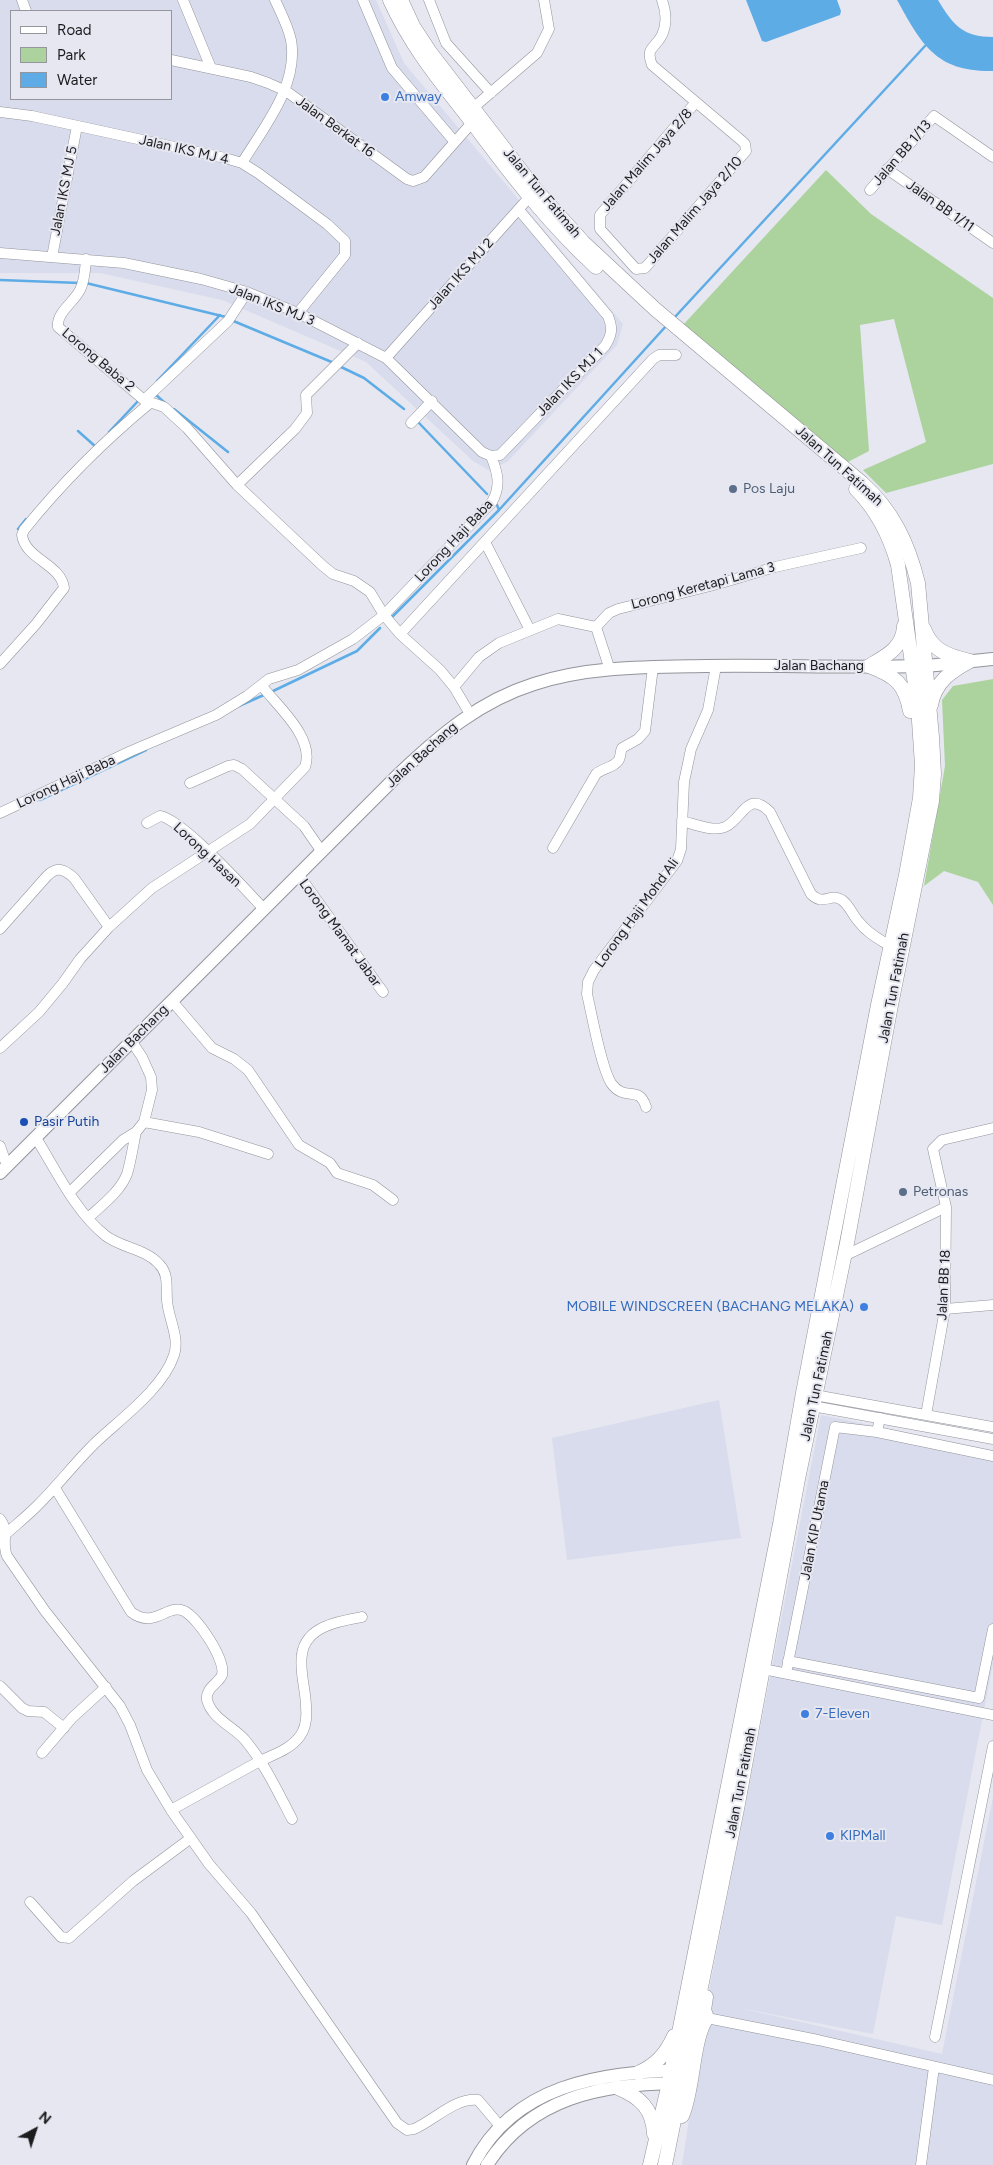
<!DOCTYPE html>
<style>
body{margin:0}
#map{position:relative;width:993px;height:2165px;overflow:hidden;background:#e6e7f0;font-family:Figtree,sans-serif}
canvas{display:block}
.legend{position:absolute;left:10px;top:10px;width:162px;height:90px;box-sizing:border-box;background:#e6e7f0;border:1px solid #95969c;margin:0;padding:6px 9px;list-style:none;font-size:15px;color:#1c1c1f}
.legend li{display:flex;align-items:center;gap:10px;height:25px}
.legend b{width:25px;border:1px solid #95969c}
.north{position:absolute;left:10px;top:2105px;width:50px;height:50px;-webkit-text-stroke:4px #e6e7f0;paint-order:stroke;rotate:40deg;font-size:14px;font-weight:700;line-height:20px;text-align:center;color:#1c1c1f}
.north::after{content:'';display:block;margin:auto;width:18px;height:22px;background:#1c1c1f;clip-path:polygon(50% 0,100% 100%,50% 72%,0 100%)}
</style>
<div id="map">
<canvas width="993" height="2165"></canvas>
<ul class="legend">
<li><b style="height:6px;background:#fff"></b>Road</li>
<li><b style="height:14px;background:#acd39e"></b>Park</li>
<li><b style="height:14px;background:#5eace6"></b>Water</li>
</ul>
<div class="north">N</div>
</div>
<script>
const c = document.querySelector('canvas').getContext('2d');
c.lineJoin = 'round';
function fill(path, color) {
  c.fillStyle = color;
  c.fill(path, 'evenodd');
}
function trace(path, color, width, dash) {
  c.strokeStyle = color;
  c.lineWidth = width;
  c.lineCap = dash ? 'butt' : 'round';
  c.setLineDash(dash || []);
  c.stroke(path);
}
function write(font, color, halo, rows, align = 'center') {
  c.font = font + ' Figtree,sans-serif';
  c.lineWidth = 4;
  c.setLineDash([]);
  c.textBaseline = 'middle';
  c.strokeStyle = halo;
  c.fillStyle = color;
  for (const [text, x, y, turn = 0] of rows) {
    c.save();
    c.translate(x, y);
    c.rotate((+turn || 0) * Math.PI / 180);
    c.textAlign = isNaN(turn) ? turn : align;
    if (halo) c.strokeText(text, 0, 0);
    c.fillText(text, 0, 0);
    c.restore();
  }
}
fill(new Path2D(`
 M0 0H376L404 63 623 324 617 345 508 461 490 471 473 461 366 362 222 300 100 273H0ZM11 11H171V99H11Z
 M719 1400 741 1538 567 1560 552 1438Z
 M821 1415 993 1450V1664L942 1925 896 1916 873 2034 735 2007 942 2054 993 1797V2165H682L707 2001Z`), '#d9dcec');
fill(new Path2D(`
 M826 170 871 214 993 298V464L886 493 863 470 926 442 894 319 860 325 869 451 848 462 683 325Z
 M993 679V905L978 882 944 871 924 886 945 766 942 700 953 686Z`), '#acd39e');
fill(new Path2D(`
 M746 0H837L841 11 840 15 766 42 762 41Z
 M897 0H938C953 25 963 37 993 37V71C936 72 922 45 897 0Z`), '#5eace6');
trace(new Path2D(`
 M0 280 80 283
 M86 283 226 317
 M674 318 925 46
 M231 320 334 363
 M339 366 364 378 404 409
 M157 381 220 315
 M154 393 165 403
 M174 409 228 452
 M419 423 487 494
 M78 431 96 447
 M109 432 140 399
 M497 505 499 510
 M18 529 26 519
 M392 617 499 510 667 325
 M271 692 357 651 380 628
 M239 706 266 694
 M40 800 146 750`), '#5eace6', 2.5);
const minor = new Path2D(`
 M22 0 26 11
 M183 0 211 68
 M363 0 392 68 454 141
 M429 0 446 43 491 93
 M662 0C666 11 667 24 662 35 655 49 645 47 652 65L742 141 745 144 746 151 645 268 636 269 600 229V215L696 102
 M171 60 251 77 268 83 286 91 407 179 413 181 424 177 477 117
 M473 108 537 53 549 29 544 0
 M0 112 32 116 225 158 242 163 258 173 327 224 345 241V255L298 313
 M242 163C264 127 299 85 291 40 288 26 281 13 275 0
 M887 169 993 243
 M870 190 934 116 993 157
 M0 253 124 263 201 279 247 292 298 313 386 358 482 452 491 456 500 455 605 346C612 335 613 328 608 316L519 210
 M52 257 77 126
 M86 259C85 270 85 280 80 290 74 302 56 313 58 327L144 400 164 407 187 428 237 485 323 566 333 574 354 581 370 592 384 615 400 634 440 670 454 687 470 714
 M386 358 533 193
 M144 400 228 321 247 292
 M411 423 432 401
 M237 485 295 429 307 413 306 395 358 343
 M485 542 530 630
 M400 634 653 359 659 355H676
 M0 664 36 624 64 588C61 564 25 559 22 535L24 530C61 484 104 441 150 403
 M610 670 596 627 609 613 618 609 718 584 775 567 861 548
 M454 687 479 657 499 643 558 619 596 627
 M190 783 228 766 234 765 242 769 304 826 322 852
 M0 813 131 751 216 715 247 696 269 679 298 670 353 639 384 615 492 502C501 486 498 473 491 456
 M682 821C694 824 713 832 725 827 743 819 747 789 770 812L811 894C824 907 830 892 842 900 850 906 853 916 859 922 867 933 879 939 890 946
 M147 823 160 816C182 819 245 889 263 908
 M553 848 596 774C602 768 613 768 618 761 621 758 620 752 622 748L638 739 645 731 653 667
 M298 874 383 992
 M0 929 47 876C57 866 64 869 74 878L109 927
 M172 1001 212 1048 234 1059 248 1070 299 1145 330 1163 337 1173 373 1185 393 1200
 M0 1048 39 1012 63 983 80 959 109 927 152 888 250 824 305 767C315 738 279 708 262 686
 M646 1107C639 1084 625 1103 611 1083 601 1067 592 1015 587 994L588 982 594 970 677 861 681 849 684 782 691 749 708 710 716 666
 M144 1122 199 1132 268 1154
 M0 1146 7 1166
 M69 1193 123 1140 136 1132 144 1122 152 1090 151 1077 142 1057 132 1042
 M88 1218C102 1205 120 1192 127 1174 131 1161 133 1146 136 1132
 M844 1256 946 1207
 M945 1309 993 1305
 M809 1394 993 1427
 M807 1405 993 1439
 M926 1415 945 1309 946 1207 933 1149 942 1140 993 1128
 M877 1432 993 1456
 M55 1488 131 1612C155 1630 167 1603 184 1611 198 1618 226 1660 222 1675 219 1683 205 1688 207 1700 212 1719 234 1727 245 1740 265 1764 278 1792 292 1819
 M0 1519C10 1532 1 1542 7 1556L45 1611 120 1706 130 1725 147 1770 171 1810 209 1864 251 1913 397 2123 407 2130 414 2129C433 2121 456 2097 478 2100L500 2126
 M7 1533C17 1524 28 1515 38 1505 57 1486 74 1464 94 1444 119 1420 163 1389 174 1355 180 1337 168 1318 167 1300 166 1287 169 1274 159 1264 146 1249 122 1248 106 1236 76 1213 56 1170 36 1138
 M788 1661 979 1698 993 1629
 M763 1669 993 1715
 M786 1673 835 1427 877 1432 880 1418
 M0 1686 22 1708 28 1711 44 1712 64 1728
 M42 1753 72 1718 106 1687
 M171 1810C200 1794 229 1778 258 1762 272 1755 290 1750 300 1736 306 1728 307 1718 306 1707 306 1690 299 1671 302 1654 306 1626 339 1621 362 1617
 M30 1902 61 1937 69 1938 133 1881 191 1838
 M707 2018 818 2040 993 2080
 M935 2037 993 1746
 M921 2165 934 2067`);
const tertiary = new Path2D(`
 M0 1173 400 773C440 735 480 701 534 684 589 666 649 667 706 666 778 665 850 668 922 666 945 665 969 661 993 659
 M473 2165C514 2084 600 2073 681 2070
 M487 2165C530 2097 602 2084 677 2083`);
const secondary = new Path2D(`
 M390 0C413 50 442 83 475 126 512 176 550 225 596 267
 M401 0 413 26 430 52 536 190 583 242 655 309 862 483C893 511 908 543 918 583L932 737 934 774 932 801 891 1005 847 1243 798 1479 737 1809 665 2165
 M924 629C932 651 949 656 970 661
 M869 666C895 676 905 683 910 711
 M869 666C886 656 903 648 904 626
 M931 705C935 682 951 671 970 661
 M638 2073C656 2065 666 2054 674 2036
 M618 2088C640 2097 653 2109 654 2134
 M682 2116C694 2089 692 2039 707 2018L704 2010 706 1997
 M650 2165 669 2083 780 1524 803 1393 878 1005 906 875 920 798 922 765 918 706 898 565C890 536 878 511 856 489`);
trace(minor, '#92949b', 11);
trace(tertiary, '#92949b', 14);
trace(secondary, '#92949b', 15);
trace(minor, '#fff', 10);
trace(tertiary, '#fff', 12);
trace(secondary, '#fff', 14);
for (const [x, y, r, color] of [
 [385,97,5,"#3f7fe0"],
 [733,489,5,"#5c6f8a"],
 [24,1122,5,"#1a4fb4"],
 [903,1192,5,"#5c6f8a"],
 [864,1307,5,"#3f7fe0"],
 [805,1714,5,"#3f7fe0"],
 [830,1836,5,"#3f7fe0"]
]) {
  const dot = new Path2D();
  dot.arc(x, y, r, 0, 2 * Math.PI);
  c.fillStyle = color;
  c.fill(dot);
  trace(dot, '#e6e7f0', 2);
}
write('14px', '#366cbe', '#e6e7f0', [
 ["Amway",395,97],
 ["MOBILE WINDSCREEN (BACHANG MELAKA)",854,1307,"right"],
 ["7-Eleven",815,1714],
 ["KIPMall",840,1836]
], 'left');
write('14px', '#1c1c1f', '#e6e7f0', [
 ["Jalan Berkat 16",335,127,36],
 ["Jalan IKS MJ 4",184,150,13],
 ["Jalan BB 1/13",902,153,-49],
 ["Jalan Malim Jaya 2/8",647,160,-49],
 ["Jalan IKS MJ 5",64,191,-79],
 ["Jalan Tun Fatimah",542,193,50],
 ["Jalan BB 1/11",940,206,35],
 ["Jalan Malim Jaya 2/10",695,210,-49],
 ["Jalan IKS MJ 2",461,274,-48],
 ["Jalan IKS MJ 3",272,305,22],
 ["Lorong Baba 2",98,360,40],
 ["Jalan IKS MJ 1",570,382,-46],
 ["Jalan Tun Fatimah",839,466,42],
 ["Lorong Haji Baba",454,541,-47],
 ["Lorong Keretapi Lama 3",703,586,-15],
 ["Jalan Bachang",819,666],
 ["Jalan Bachang",422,755,-42],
 ["Lorong Haji Baba",66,782,-25],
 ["Lorong Hasan",207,855,43],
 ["Lorong Haji Mohd Ali",637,913,-54],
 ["Lorong Mamat Jabar",340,933,54],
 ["Jalan Tun Fatimah",894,988,-79],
 ["Jalan Bachang",134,1039,-45],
 ["Jalan BB 18",944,1285,-87],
 ["Jalan Tun Fatimah",817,1386,-78],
 ["Jalan KIP Utama",815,1530,-79],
 ["Jalan Tun Fatimah",741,1783,-79]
]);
write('14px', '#4e5e75', '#e6e7f0', [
 ["Pos Laju",743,489],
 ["Petronas",913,1192]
], 'left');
write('14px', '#164399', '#e6e7f0', [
 ["Pasir Putih",34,1122]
], 'left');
</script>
